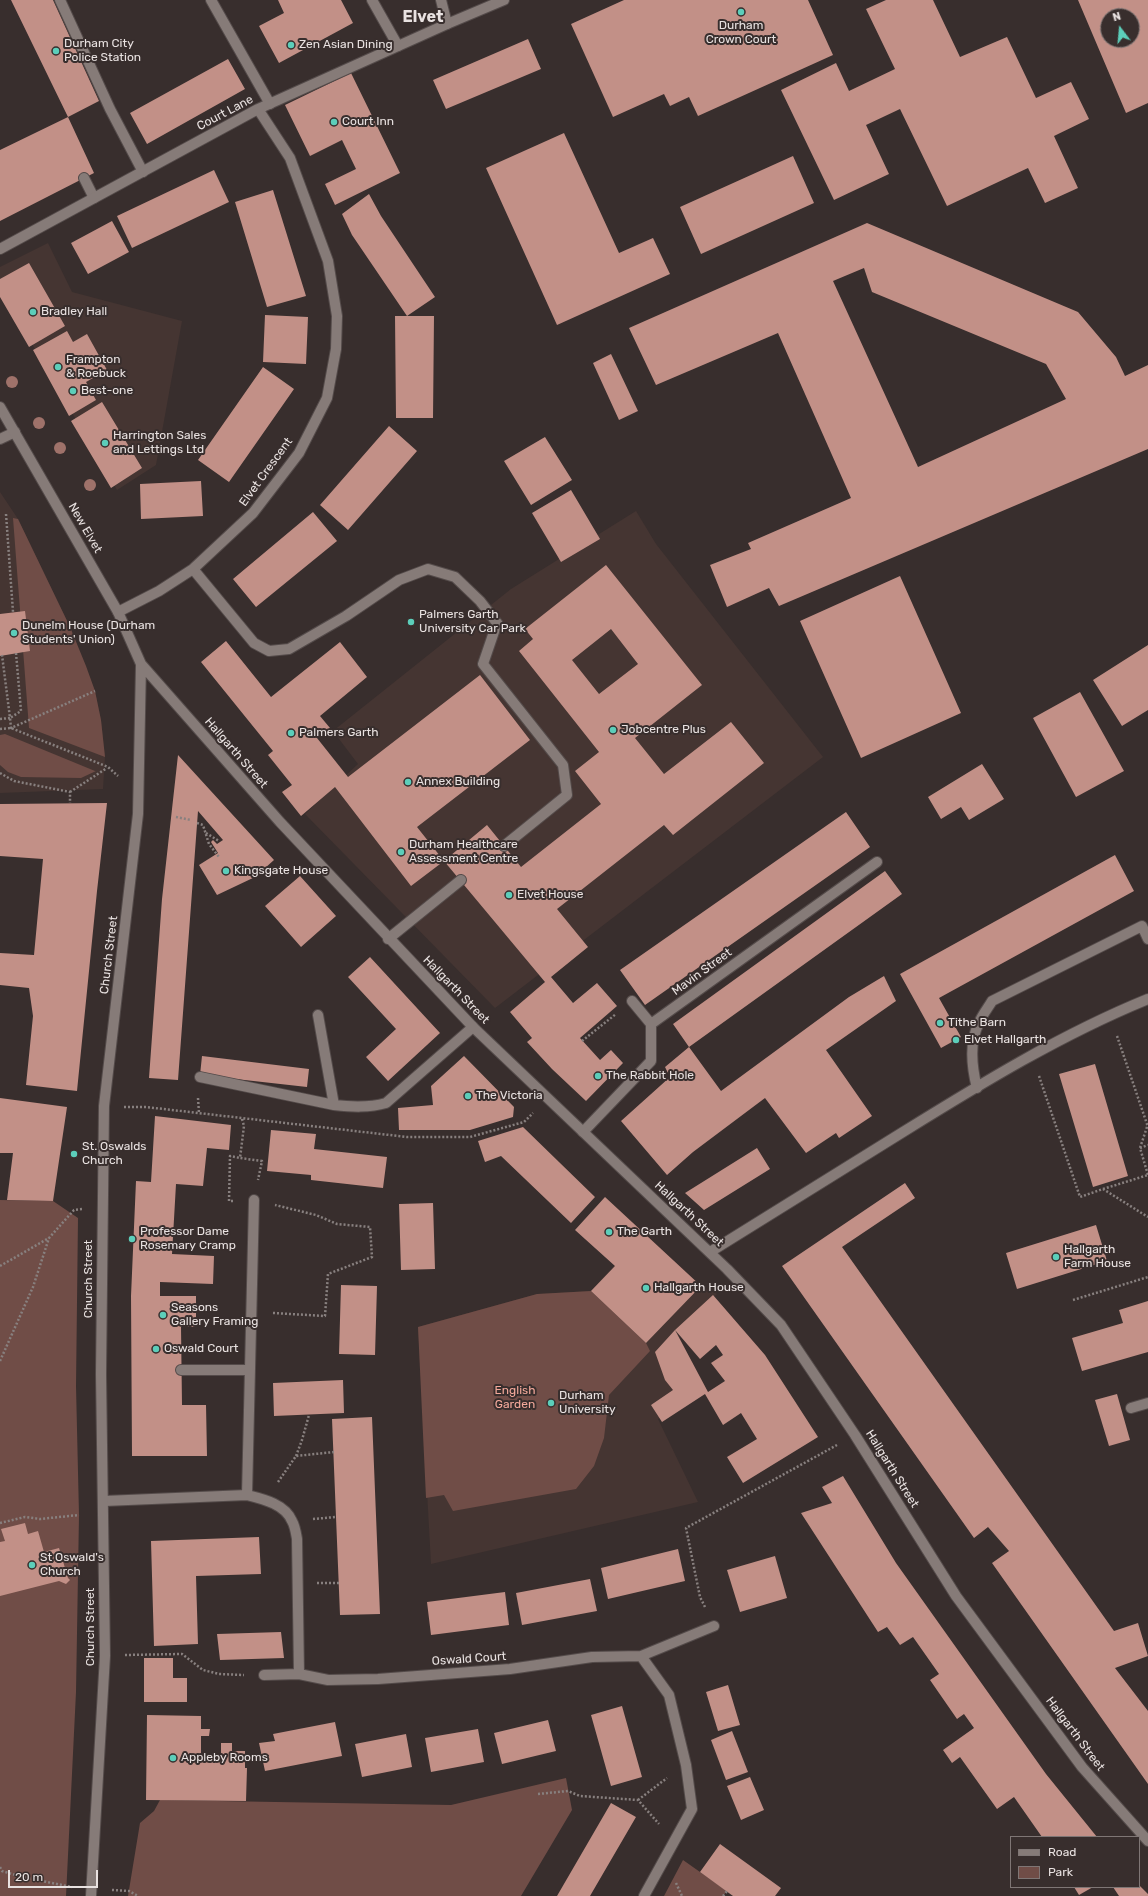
<!DOCTYPE html>
<style>
body{margin:0}
#map{position:relative;width:1148px;height:1896px;overflow:hidden;background:#382e2d;font-family:Rubik,sans-serif}
canvas{display:block}
.legend{position:absolute;left:1010px;top:1836px;width:130px;height:52px;box-sizing:border-box;background:#382e2d;border:1px solid #7f7675;margin:0;padding:5px 7px;list-style:none;font-size:12px;color:#e9e2e1}
.legend li{display:flex;align-items:center;gap:8px;height:20px}
.legend b{width:20px;border:1px solid #7f7675}
.north{position:absolute;left:1100px;top:8px;width:40px;height:40px;box-sizing:border-box;background:#382e2d;border:1px solid #7f7675;border-radius:50%;rotate:344deg;font-size:11px;font-weight:700;line-height:16px;text-align:center;color:#e9e2e1}
.north::after{content:'';display:block;margin:auto;width:14px;height:18px;background:#5cceba;clip-path:polygon(50% 0,100% 100%,50% 72%,0 100%)}
.scale{position:absolute;left:8px;top:1870px;width:90px;height:18px;box-sizing:border-box;border:2px solid #e9e2e1;border-top:0;padding-left:5px;font-size:12px;line-height:14px;white-space:nowrap;color:#e9e2e1;-webkit-text-stroke:3px #382e2d;paint-order:stroke}
</style>
<div id="map">
<canvas width="1148" height="1896"></canvas>
<ul class="legend">
<li><b style="height:5px;background:#867b78"></b>Road</li>
<li><b style="height:11px;background:#704d47"></b>Park</li>
</ul>
<div class="north">N</div>
<div class="scale">20 m</div>
</div>
<script>
const c = document.querySelector('canvas').getContext('2d');
c.lineJoin = 'round';
function fill(path, color) {
  c.fillStyle = color;
  c.fill(path, 'evenodd');
}
function trace(path, color, width, dash) {
  c.strokeStyle = color;
  c.lineWidth = width;
  c.lineCap = dash ? 'butt' : 'round';
  c.setLineDash(dash || []);
  c.stroke(path);
}
function write(font, color, halo, rows, align = 'center') {
  c.font = font + ' Rubik,sans-serif';
  c.lineWidth = 4;
  c.setLineDash([]);
  c.textBaseline = 'middle';
  c.strokeStyle = halo;
  c.fillStyle = color;
  for (const [text, x, y, turn = 0] of rows) {
    c.save();
    c.translate(x, y);
    c.rotate((+turn || 0) * Math.PI / 180);
    c.textAlign = isNaN(turn) ? turn : align;
    if (halo) c.strokeText(text, 0, 0);
    c.fillText(text, 0, 0);
    c.restore();
  }
}
fill(new Path2D(`
 M48 243 72 292 182 321 156 465 117 490 0 289V267Z
 M0 492 18 519 70 627 95 691 101 720 105 757 103 789 0 793Z
 M636 511 656 544 823 757 495 1008 305 814 358 764 333 731 511 589Z
 M644 1233 701 1286 717 1294 677 1332 703 1387 658 1419 698 1502 431 1564 418 1327 537 1294 591 1291Z`), '#453532');
fill(new Path2D(`
 M13 518 18 519 70 627 86 666 95 691 101 720 105 757 29 728Z
 M5 734 95 771H96L81 778 21 777 8 772 0 765V735Z
 M0 1200 53 1201 78 1218 76 1386 79 1515 76 1692 66 1896H0Z
 M591 1291 646 1343 650 1351 609 1395 604 1438 594 1466 576 1489 453 1511 444 1495 426 1498 418 1327 537 1294Z
 M566 1778 572 1810 521 1896H128L140 1823 154 1811 160 1800 451 1805Z
 M683 1860 727 1891 723 1896H664Z`), '#704d47');
fill(new Path2D(`
 M11 0H53L99 101 68 117 94 173 0 221V150L68 117Z
 M278 0H341L353 23 279 63 259 26 284 13Z
 M624 0H808L833 55 698 116 689 97 670 106 664 94 613 117 571 24Z
 M886 0H933L960 57 1007 37 1036 98 1071 82 1089 119 1054 136 1078 188 1045 203 1028 168 947 206 900 109 866 125 889 174 834 200 781 90 836 63 849 91 895 69 866 9Z
 M1078 0H1148V103L1126 113ZM1108 16H1132V40H1108Z
 M528 39 541 69 446 109 433 80Z
 M228 59 245 89 147 144 130 113Z
 M351 73 400 173 335 205 325 184 356 169 342 140 310 156 285 105Z
 M564 133 619 253 653 238 670 274 557 325 486 168Z
 M793 156 814 203 701 254 680 207Z
 M214 170 229 202 132 248 117 216Z
 M273 190 306 296 267 307 235 202Z
 M369 194 381 216 435 297 407 316 352 235 342 214Z
 M112 221 129 252 88 274 71 243Z
 M867 223 1078 312 1116 357 1125 376 1148 365V449L779 606 769 588 727 607 710 565 751 549 748 543 851 498 778 333 656 385 629 328ZM864 268 872 292 1046 364 1066 399 918 467 833 281Z
 M29 263 65 326 29 347 0 297V279Z
 M265 315 308 317 306 364 263 362Z
 M395 316H434L433 418H396Z
 M67 331 73 342 87 334 107 370 86 382 96 400 69 416 33 350Z
 M611 354 638 411 619 420 593 363Z
 M263 367 294 389 229 482 198 460Z
 M102 402 142 468 111 488 71 421Z
 M389 426 417 451 348 530 320 505Z
 M545 437 572 480 531 505 504 461Z
 M201 481 203 516 141 519 140 484Z
 M571 490 600 539 561 562 532 513Z
 M313 512 337 541 256 607 233 579Z
 M606 565 702 685 635 738 664 774 731 722 764 763 673 835 664 825 557 909 588 947 551 977 573 1003 597 983 617 1006 580 1038 600 1060 611 1050 623 1063 586 1101 552 1069 527 1042 532 1038 510 1012 545 982 444 861 487 825 521 867 601 804 575 771 599 752 519 651 533 639 525 629ZM611 629 638 664 599 694 572 660Z
 M900 576 961 713 861 758 800 621Z
 M25 611 30 651 0 656V614Z
 M226 641 271 697 340 642 367 677 320 716 330 728 317 738 348 777 480 675 530 740 417 827 444 861 411 886 335 787 301 816 282 792 292 785 268 755 273 751 201 662Z
 M1148 645V710L1122 726 1093 680Z
 M1080 692 1124 771 1076 797 1033 718Z
 M178 755 274 860 255 877 217 895 199 865 218 853 211 842 213 840 217 844 223 840 198 811 178 1080 149 1078 162 899Z
 M982 764 1004 799 969 820 961 807 941 819 928 797Z
 M107 803 97 891 77 1091 26 1085 33 1016 29 988 0 985V953L34 955 43 859 0 856V804Z
 M846 812 870 847 645 1005 620 970Z
 M1115 855 1134 891 939 998 961 1037 941 1048 900 974Z
 M885 871 902 894 689 1047 721 1091 849 997 884 976 896 1001 826 1050 872 1116 839 1138 836 1133 806 1153 765 1098 693 1152 667 1175 621 1121 670 1077 665 1067 689 1047 673 1024Z
 M300 876 336 916 301 947 265 906Z
 M370 957 440 1033 388 1081 366 1057 396 1029 348 977Z
 M202 1056 309 1069 307 1087 200 1075Z
 M464 1056 514 1107 513 1117 470 1130H399L398 1108 433 1105 431 1086Z
 M1095 1064 1128 1176 1093 1187 1059 1074Z
 M0 1098 67 1107 53 1201 7 1200 13 1153H0Z
 M155 1116 231 1125 229 1150 207 1148 203 1186 176 1184 172 1254 214 1256 213 1284 160 1282V1296H196V1327H181L182 1405H206L207 1456H132L131 1296 136 1181 151 1182Z
 M523 1127 595 1197 571 1223 501 1156 485 1162 478 1141Z
 M271 1130 316 1134 314 1149 387 1157 383 1188 311 1180V1175L267 1171Z
 M757 1148 770 1169 704 1210 685 1193Z
 M905 1183 915 1198 842 1247 1114 1631 1138 1623 1148 1656 1115 1668 1148 1711V1784L992 1563 1009 1551 988 1527 974 1538 782 1266Z
 M605 1197 701 1286 646 1343 591 1291 615 1266 575 1230Z
 M433 1203 435 1269 401 1270 399 1204Z
 M1096 1225 1107 1261 1017 1289 1006 1253Z
 M341 1285 377 1286 375 1355 339 1354Z
 M713 1295 765 1355 818 1437 743 1483 727 1457 757 1439 741 1413 723 1425 705 1394 662 1422 651 1405 673 1390 665 1380 655 1352 675 1330 708 1392 725 1381 711 1363 723 1355 716 1345 700 1359 675 1330Z
 M1148 1301V1352L1082 1371 1072 1338 1123 1323 1119 1310Z
 M343 1380 344 1413 274 1416 273 1383Z
 M1117 1394 1130 1440 1109 1446 1095 1400Z
 M372 1417 380 1614 340 1615 332 1419Z
 M843 1476 896 1563 1046 1774 1097 1837H1042L1014 1797 997 1809 960 1757 952 1763 943 1750 974 1728 964 1714 957 1719 930 1680 939 1674 913 1637 900 1645 887 1627 878 1632 801 1513 832 1503 822 1487Z
 M25 1523 28 1534 38 1531 44 1552 59 1548 68 1578 70 1580 66 1584 59 1581 0 1596V1542L5 1541 1 1529Z
 M259 1537 261 1574 196 1576 198 1644 154 1646 151 1541Z
 M678 1549 685 1581 608 1599 601 1568Z
 M775 1556 787 1598 740 1612 727 1570Z
 M590 1579 597 1611 522 1625 516 1593Z
 M505 1592 509 1625 431 1635 427 1602Z
 M281 1632 284 1658 220 1660 217 1634Z
 M144 1658H173V1678H187V1702H144Z
 M728 1685 740 1725 718 1731 706 1692Z
 M622 1706 642 1777 611 1786 591 1715Z
 M147 1715 201 1716V1729H210L209 1736H201V1758L221 1759V1743H232V1751H245V1768H247L246 1801 146 1800Z
 M548 1720 556 1751 502 1764 494 1733Z
 M335 1722 342 1756 265 1771 259 1743 275 1741 273 1734Z
 M478 1729 484 1762 431 1772 425 1738Z
 M732 1731 748 1772 726 1780 711 1740Z
 M406 1734 412 1767 362 1777 355 1744Z
 M750 1777 764 1810 741 1820 727 1786Z
 M611 1803 636 1817 590 1896H557Z
 M720 1844 781 1888 775 1896H733L700 1872Z
 M1139 1885 1148 1894V1896H1119L1113 1887H1139Z
 M1074 1887H1093L1079 1895Z`), '#c29087');
const lane = new Path2D(`
 M60 0 110 109 143 172
 M211 0 270 104
 M372 0 398 46
 M447 24 504 0
 M84 178 94 198
 M0 439 15 432
 M497 623 483 664 563 765 567 795 504 846
 M388 939 461 880
 M632 1001 651 1024
 M318 1015 334 1105
 M200 1077 334 1105C352 1107 369 1108 386 1103L473 1027
 M977 1088C972 1068 969 1042 979 1023 982 1015 988 1008 992 1001L1142 926 1148 939
 M181 1370H249`);
const street = new Path2D(`
 M0 249 258 109 447 24 441 0
 M193 569 254 643 269 651 289 649 346 616 399 580 428 569 455 577 480 601 497 623
 M118 612 159 591 193 569 253 513 299 453 327 398 336 349 337 316 328 261 290 158 258 109
 M583 1132 651 1061V1024L877 862
 M710 1252C774 1212 839 1172 903 1132 982 1083 1062 1034 1148 999
 M1131 1408 1148 1403
 M247 1495 254 1200
 M104 1501 247 1495C263 1499 285 1504 292 1521 295 1526 296 1533 297 1539L299 1674 328 1680 378 1679 510 1669 592 1657 641 1656 669 1695 686 1765 692 1809 644 1896
 M641 1656 714 1626
 M264 1675 299 1674`);
const secondary = new Path2D(`
 M0 407 118 612 141 664 280 822 473 1027 727 1269 781 1325 855 1435 956 1596 1082 1767 1148 1841
 M91 1896 105 1656 101 1374 104 1106 138 814 141 664`);
trace(lane, '#544b4a', 12);
trace(street, '#544b4a', 12);
trace(secondary, '#544b4a', 12);
trace(new Path2D(`
 M6 514 13 612
 M16 653 21 711 10 718 11 728 95 691
 M0 719 10 718 2 655
 M0 729 11 728 108 767 118 776
 M0 773 14 781 70 792V803
 M70 792 107 768
 M176 817 191 820
 M197 823 203 825 209 844 219 857
 M206 833 219 841
 M1117 1036 1148 1127
 M582 1041 616 1014
 M1039 1076 1080 1197 1103 1189 1148 1217
 M198 1098 199 1113
 M124 1107H146L407 1137H470L524 1122 533 1113
 M242 1119 244 1126 240 1158 262 1161 258 1180
 M1147 1127 1140 1148 1148 1175
 M1140 1148 1148 1145
 M1103 1189 1148 1175
 M233 1201H229L230 1156 240 1158
 M0 1266 49 1238 74 1210 83 1209
 M1073 1300 1148 1277
 M273 1313 325 1316 328 1274 372 1257 370 1227 337 1224 316 1215 275 1205
 M0 1361 33 1287 49 1238
 M296 1456 302 1440 309 1415
 M278 1482 296 1456 334 1452
 M313 1519 336 1517
 M0 1523 25 1517 40 1519 79 1515
 M317 1583H339
 M705 1607 700 1597 686 1528 837 1445
 M125 1655 182 1654 203 1670 219 1674 244 1675
 M538 1794 568 1791 580 1796 638 1800 659 1824
 M638 1800 667 1778
 M0 1867 2 1871 22 1877 72 1887
 M676 1883 682 1896
 M112 1890 129 1891 138 1896
 M723 1896 727 1891`), '#88807f', 2.5, [2, 2]);
trace(lane, '#867b78', 10);
trace(street, '#867b78', 10);
trace(secondary, '#867b78', 10);
c.fillStyle = '#9f726a';
for (const [x, y] of [
 [12,382],
 [39,423],
 [60,448],
 [90,485]
]) {
  c.beginPath();
  c.arc(x, y, 6, 0, 2 * Math.PI);
  c.fill();
}
for (const [x, y, r, color] of [
 [741,12,4,"#5cceba"],
 [291,45,4,"#5cceba"],
 [56,51,4,"#5cceba"],
 [334,122,4,"#5cceba"],
 [33,312,4,"#5cceba"],
 [58,367,4,"#5cceba"],
 [73,391,4,"#5cceba"],
 [105,443,4,"#5cceba"],
 [411,622,4,"#5cceba"],
 [14,633,4,"#5cceba"],
 [613,730,4,"#5cceba"],
 [291,733,4,"#5cceba"],
 [408,782,4,"#5cceba"],
 [401,852,4,"#5cceba"],
 [226,871,4,"#5cceba"],
 [509,895,4,"#5cceba"],
 [940,1023,4,"#5cceba"],
 [956,1040,4,"#5cceba"],
 [598,1076,4,"#5cceba"],
 [468,1096,4,"#5cceba"],
 [74,1154,4,"#5cceba"],
 [609,1232,4,"#5cceba"],
 [132,1239,4,"#5cceba"],
 [1056,1257,4,"#5cceba"],
 [646,1288,4,"#5cceba"],
 [163,1315,4,"#5cceba"],
 [156,1349,4,"#5cceba"],
 [551,1403,4,"#5cceba"],
 [32,1565,4,"#5cceba"],
 [173,1758,4,"#5cceba"]
]) {
  const dot = new Path2D();
  dot.arc(x, y, r, 0, 2 * Math.PI);
  c.fillStyle = color;
  c.fill(dot);
  trace(dot, '#382e2d', 1.5);
}
write('12px', '#e9e2e1', '#382e2d', [
 ["Durham",741,26,"center"],
 ["Crown Court",741,40,"center"],
 ["Durham City",64,44],
 ["Police Station",64,58],
 ["Zen Asian Dining",299,45],
 ["Court Inn",342,122],
 ["Bradley Hall",41,312],
 ["Frampton",66,360],
 ["& Roebuck",66,374],
 ["Best-one",81,391],
 ["Harrington Sales",113,436],
 ["and Lettings Ltd",113,450],
 ["Palmers Garth",419,615],
 ["University Car Park",419,629],
 ["Dunelm House (Durham",22,626],
 ["Students' Union)",22,640],
 ["Jobcentre Plus",621,730],
 ["Palmers Garth",299,733],
 ["Annex Building",416,782],
 ["Durham Healthcare",409,845],
 ["Assessment Centre",409,859],
 ["Kingsgate House",234,871],
 ["Elvet House",517,895],
 ["Tithe Barn",948,1023],
 ["Elvet Hallgarth",964,1040],
 ["The Rabbit Hole",606,1076],
 ["The Victoria",476,1096],
 ["St. Oswalds",82,1147],
 ["Church",82,1161],
 ["Professor Dame",140,1232],
 ["Rosemary Cramp",140,1246],
 ["The Garth",617,1232],
 ["Hallgarth",1064,1250],
 ["Farm House",1064,1264],
 ["Hallgarth House",654,1288],
 ["Seasons",171,1308],
 ["Gallery Framing",171,1322],
 ["Oswald Court",164,1349],
 ["Durham",559,1396],
 ["University",559,1410],
 ["St Oswald's",40,1558],
 ["Church",40,1572],
 ["Appleby Rooms",181,1758]
], 'left');
write('12px', '#e9e2e1', '#382e2d', [
 ["Court Lane",225,113,-28],
 ["Elvet Crescent",266,472,-54],
 ["New Elvet",85,528,60],
 ["Hallgarth Street",236,753,49],
 ["Church Street",109,955,-83],
 ["Mavin Street",702,972,-36],
 ["Hallgarth Street",456,990,46],
 ["Hallgarth Street",689,1214,43],
 ["Church Street",89,1279,-90],
 ["Hallgarth Street",892,1469,58],
 ["Church Street",91,1627,-90],
 ["Oswald Court",469,1659,-4],
 ["Hallgarth Street",1075,1734,53]
]);
write('12px', '#f4a99b', '#382e2d', [
 ["English",515,1391],
 ["Garden",515,1405]
]);
write('bold 16px', '#e9e2e1', '#382e2d', [
 ["Elvet",423,17]
]);
</script>
